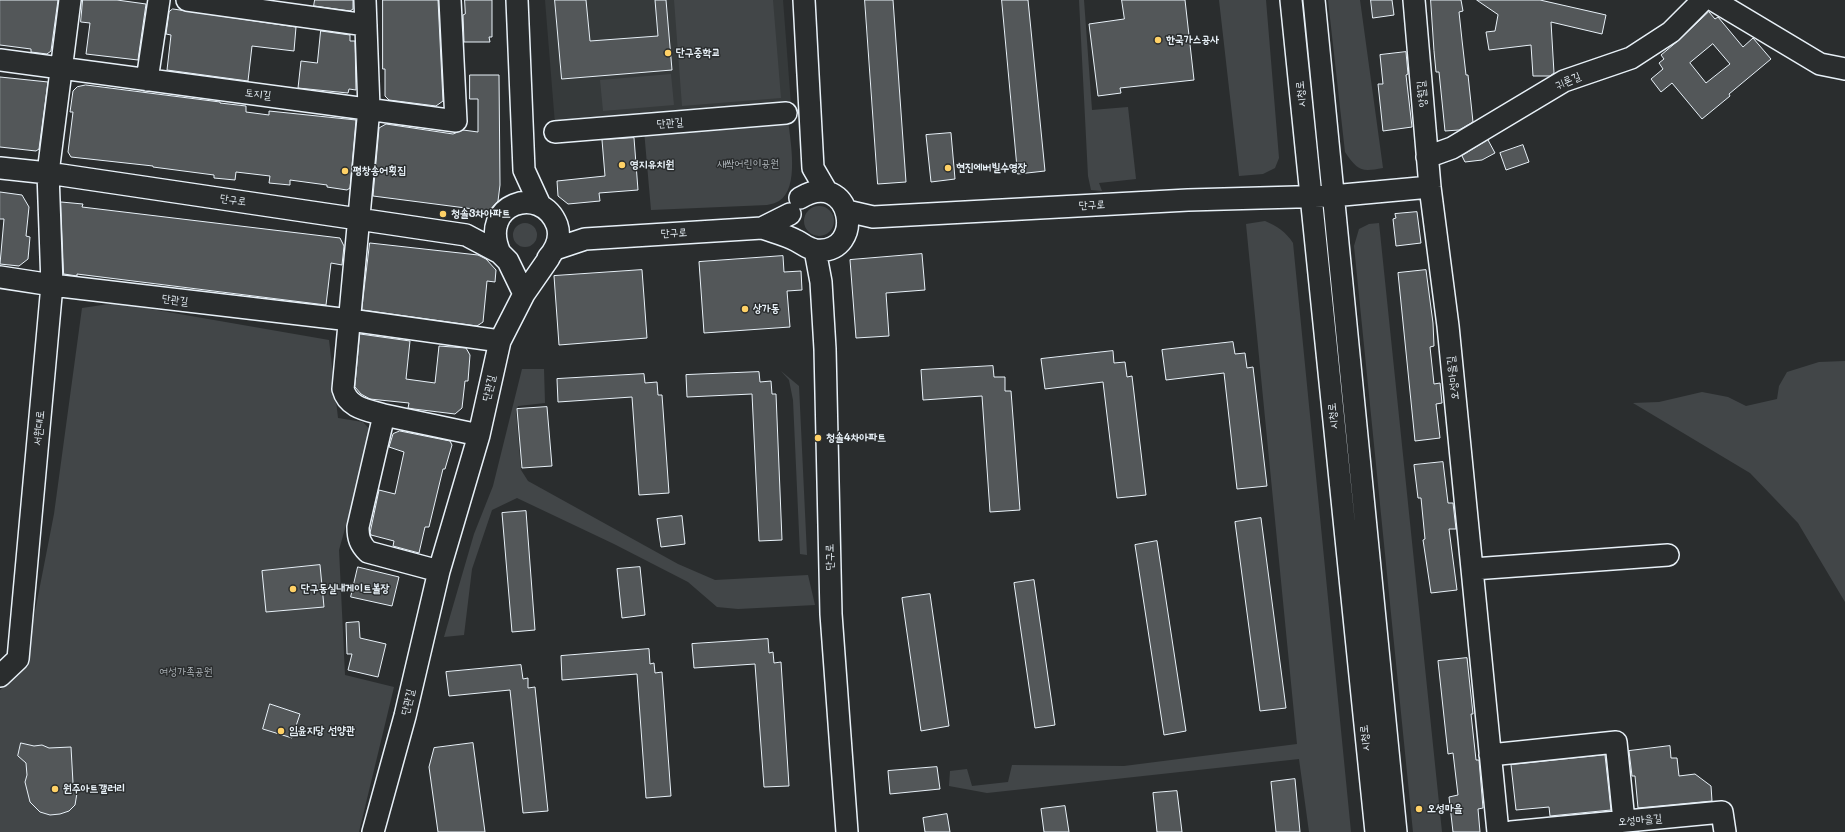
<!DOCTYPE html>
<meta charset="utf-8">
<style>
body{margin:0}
canvas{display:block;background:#2a2d2e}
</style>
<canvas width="1845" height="832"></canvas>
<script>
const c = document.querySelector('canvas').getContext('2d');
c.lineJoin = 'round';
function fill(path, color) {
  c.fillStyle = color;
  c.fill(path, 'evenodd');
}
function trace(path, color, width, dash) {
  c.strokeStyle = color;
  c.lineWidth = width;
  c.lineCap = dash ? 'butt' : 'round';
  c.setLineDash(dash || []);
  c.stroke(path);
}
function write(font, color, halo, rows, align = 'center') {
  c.font = font + ' Mali,"Poor Story",sans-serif';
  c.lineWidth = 3;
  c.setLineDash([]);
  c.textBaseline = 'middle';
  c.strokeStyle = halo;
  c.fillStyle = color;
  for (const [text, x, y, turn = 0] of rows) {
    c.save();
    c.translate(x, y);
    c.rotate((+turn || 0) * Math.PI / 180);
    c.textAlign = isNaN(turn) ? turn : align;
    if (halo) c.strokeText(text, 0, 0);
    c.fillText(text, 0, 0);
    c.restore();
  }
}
fill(new Path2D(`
 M545 0H783L791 105 555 124Z`), '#363a3b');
fill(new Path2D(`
 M674 0H773L781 98 682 106Z
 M1079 0H1084L1092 110 1128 107 1136 179 1099 183 1102 191 1091 190 1088 176Z
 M1219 0H1266L1279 158 1275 168 1263 174 1239 176Z
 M1328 0H1360L1383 168C1361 172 1358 171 1345 152Z
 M671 74 674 105 603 111 600 80Z
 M788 119C790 140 800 188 779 201 776 203 771 204 767 205L651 210 644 130Z
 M804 221a15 15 0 1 1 30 0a15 15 0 1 1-30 0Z
 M1265 221C1277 226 1286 232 1293 243L1351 832H1309L1299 759 987 793 949 786 950 771 967 769 972 786 1008 782 1012 765 1124 766 1297 744 1246 224Z
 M513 235a12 12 0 1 1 24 0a12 12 0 1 1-24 0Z
 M1379 223 1442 832H1413L1354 246 1359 229 1369 224Z
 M116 303 329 340 338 418 363 422 372 432 339 550 345 675 394 687 359 832H0V690L24 668 54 514 82 308Z
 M1845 361V602L1798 523 1750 473 1633 403 1659 402 1702 392 1728 397 1746 406 1777 399 1779 386 1787 372 1819 362Z
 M522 369H544L545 403 518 406 516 411 521 470 528 481 678 564 715 580 808 575 815 605 738 609 717 607 688 582 614 544 517 498 492 510 472 569 464 635 444 637 474 534 493 486Z
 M781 371 799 386 807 555 800 554 793 400 789 380Z`), '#424648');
const building = new Path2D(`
 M0 0H58L51 51 47 54 31 52V49L0 45Z
 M83 0H117L146 4 138 60 86 54 90 23 81 22Z
 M315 0H353V9L350 11 314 6Z
 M383 0H438L443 101 436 106 389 100 385 96V69H383Z
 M465 0H492V37H489L490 42H464L463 15 465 14Z
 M555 0H586L590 41 658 36 655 0H666L672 70 562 79Z
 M865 0H893L906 182 878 184Z
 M1002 0H1028L1045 171 1018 174Z
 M1122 0H1185L1194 80 1120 88 1121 93 1098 96 1089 24 1124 19Z
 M1371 0H1392L1394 15 1373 18Z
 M1431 0H1461L1463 11 1459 12 1462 40 1466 75H1468L1473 122 1459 130 1445 131 1439 72H1436L1434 51Z
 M1477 0H1540L1606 15 1602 34 1551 22 1554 73 1550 76H1533L1531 45 1489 50 1486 32 1495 31 1498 15Z
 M173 9 296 27 294 51 252 46 248 81 167 70 171 35 166 34 169 12Z
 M1709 12 1715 19 1718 17 1743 47 1753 38 1771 59 1729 94 1730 96 1702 119 1672 83 1661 92 1651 79 1663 69 1659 63 1664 59 1661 55 1679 40ZM1713 44 1730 64 1706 83 1690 63Z
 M321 31 350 35V41H355L356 90 349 89 348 93 298 88 301 61 317 63Z
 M1406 52 1408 74 1406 75 1412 127 1383 131 1378 84H1383L1380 55Z
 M470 75H499L500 185 498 201 489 211 373 196 379 128 386 124 453 134 463 130 478 132V99H470Z
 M0 77 48 82 39 149 36 151 0 147Z
 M86 85 220 102V103L246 106V112L269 115V111L356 120 350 188 347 190 327 187V185L290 180V185L269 183 270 176 236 172 235 180 214 178V175L153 167V166L71 157 68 152 73 112H70L73 91 77 87Z
 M951 133 955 179 931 182 926 135Z
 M634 138 638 190 599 193 600 201 568 204 558 196 557 181 605 176 602 140Z
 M1488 140 1495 153 1482 160 1465 162 1462 156Z
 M1523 145 1529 162 1506 170 1500 153Z
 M0 192 22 195 29 207 26 236 30 237 28 259 19 266 0 264 4 219H0Z
 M61 202 83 204 82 207 340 238 344 246 342 265 331 263 326 305 77 274V276L64 274Z
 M1417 212 1421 243 1396 246 1393 219 1396 218 1395 214Z
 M370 243 478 255 486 259 496 270 495 282 487 281 483 322 477 326 362 310Z
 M922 254 925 290 886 293 889 336 856 338 850 260Z
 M783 256 784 272 801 271 802 290 787 291 790 327 704 333 699 262Z
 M642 270 647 338 559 345 554 276Z
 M1426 270 1433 323 1434 346 1430 347 1434 384 1440 383 1442 403 1436 404 1440 438 1415 441 1398 273Z
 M360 334 410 341 406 379 435 383 439 346 466 348 470 355 468 381H465L462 408 455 414 414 409 408 408 409 403 370 399 361 394 355 387Z
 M1233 342 1235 354 1245 353 1247 368 1253 367 1267 486 1237 489 1224 373 1166 380 1162 350Z
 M1113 351 1114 363 1125 362 1127 377 1132 376 1146 495 1117 498 1103 382 1045 389 1041 359Z
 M993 366 994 377H1005V391H1011L1020 510 990 512 982 396 923 400 921 370Z
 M759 372 760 382 771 381 772 394H776L782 540 759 541 752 394 687 397 686 375Z
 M644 374 645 383 657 382 658 395H662L669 493 639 495 632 397 558 402 557 379Z
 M547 407 552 466 522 468 517 409Z
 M400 431 450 441 452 445 445 469H443L429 527H425L419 553 393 546 394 541 371 535 370 533 379 490 395 494 404 452 389 447 393 434Z
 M1443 462 1448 503H1453L1456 529H1449L1457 590 1431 593 1423 540 1425 539 1421 498H1418L1414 465Z
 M526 511 535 630 512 632 502 513Z
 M682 516 685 544 661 547 657 519Z
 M1261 518 1286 708 1260 711 1235 522Z
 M1157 541 1186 731 1164 735 1135 545Z
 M320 565 324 607 266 612 262 571Z
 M358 567 399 577 392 606 351 597Z
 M640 567 645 615 622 618 617 569Z
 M1034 580 1055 725 1035 728 1014 583Z
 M930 594 949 726 921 731 902 598Z
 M359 622 360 638 386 644 378 677 348 670 352 654H347L346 623Z
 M768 639 769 653 773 652 774 663 781 662 789 786 764 787 755 664 694 668 692 644Z
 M649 649 650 664 654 663 655 673 662 672 671 796 646 798 637 674 562 680 561 656Z
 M1467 658 1473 714H1471L1476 760H1479L1483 808 1478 809 1480 832H1453L1449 797 1458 795 1453 753 1448 754 1438 661Z
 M521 665 523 679 528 678V688L535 687 548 811 523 813 510 690 449 696 446 672Z
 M270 704 300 714 292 738 263 729Z
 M21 743 34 746 42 745 49 748 71 747 73 783 77 793 75 805 69 811 60 814 50 815 40 812 30 802 25 782 27 775 26 763 18 756Z
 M473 743 485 832H438L429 767 434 748Z
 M1670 746 1671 758H1677L1679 776 1695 774 1711 786 1712 801 1638 808 1635 776H1632L1629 751Z
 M1605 755 1611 810 1550 816 1549 807 1516 810 1511 765Z
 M937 767 940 789 890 794 888 771Z
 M1295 779 1300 832H1276L1271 782Z
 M1177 791 1182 832H1157L1153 793Z
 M1065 806 1069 832H1044L1041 809Z
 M947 814 950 832H925L923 818Z`);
fill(building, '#535759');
trace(building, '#e8f1f8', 1);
const minor = new Path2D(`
 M187 0 366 25
 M365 0 369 108 343 389C348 408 367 410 384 415L358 527C358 538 360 544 368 552L439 571
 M517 0 524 170 540 205
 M804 0 813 168 827 192
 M1291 0 1376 832
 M1314 0 1396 832
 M1414 0 1430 187 1448 326 1498 832
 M1713 0 1820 64 1845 69
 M0 60 456 121 450 0
 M147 80 159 0
 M555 132 786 113
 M1427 157 1452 148 1564 81 1631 58 1671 32 1703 0
 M0 168 48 173 466 235 500 253 508 261 524 294
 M847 211 873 217 1188 200 1332 196 1430 187
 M762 228C773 232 786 235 797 241 803 244 808 249 816 250 867 255 852 167 800 198
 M555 249 585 239 762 228 790 214
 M815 250 821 282 825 349 831 614 847 832
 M500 253C478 204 541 183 557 225 561 237 556 249 548 258
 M0 277 52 285 350 320 500 341
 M384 415 479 435
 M1473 569 1668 555
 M0 676 18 659 52 285 48 173 70 0
 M1490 755 1616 742 1624 821
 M373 832 405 716 439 571 479 435 500 341 524 294 549 258
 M1511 832 1722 812 1725 832`);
trace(minor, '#e8f1f8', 24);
trace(minor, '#2a2d2e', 21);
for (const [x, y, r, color] of [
 [1158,40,4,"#ffd166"],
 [668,53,4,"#ffd166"],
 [622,165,4,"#ffd166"],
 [948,168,4,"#ffd166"],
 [345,171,4,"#ffd166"],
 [443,214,4,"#ffd166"],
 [745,309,4,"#ffd166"],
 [818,438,4,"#ffd166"],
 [293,589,4,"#ffd166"],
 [281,731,4,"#ffd166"],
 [55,789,4,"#ffd166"],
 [1419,809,4,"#ffd166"]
]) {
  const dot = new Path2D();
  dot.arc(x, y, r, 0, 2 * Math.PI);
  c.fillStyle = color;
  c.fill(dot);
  trace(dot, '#2a2d2e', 1.5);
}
write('bold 11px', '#e8f1f8', '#2a2d2e', [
 ["한국가스공사",1166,40],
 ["단구중학교",676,53],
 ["영지유치원",630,165],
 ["현진에버빌수영장",956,168],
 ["평창송어횟집",353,171],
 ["청솔3차아파트",451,214],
 ["상가동",753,309],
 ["청솔4차아파트",826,438],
 ["단구동실내게이트볼장",301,589],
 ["임윤지당 선양관",289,731],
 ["원주아트갤러리",63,789],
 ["오성마을",1427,809]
], 'left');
write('11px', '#e8f1f8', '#2a2d2e', [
 ["귀론길",1568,81,-24],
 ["토지길",258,94,7],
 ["시청로",1301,94,-96],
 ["앙월길",1422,94,-95],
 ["단관길",670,123,-5],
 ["단구로",233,200,8],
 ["단구로",1092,205,-3],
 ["단구로",674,233,-3],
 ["단관길",175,300,7],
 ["오성마을길",1453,378,-96],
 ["단관길",489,388,-78],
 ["시청로",1333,416,-96],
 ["서원대로",39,428,-85],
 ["단구로",830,557,-91],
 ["단관길",408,702,-77],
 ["시청로",1365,738,-96],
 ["오성마을길",1640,820,-5]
]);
write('11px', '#aeb5ba', '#2a2d2e', [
 ["새싹어린이공원",748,164],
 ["여성가족공원",186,672]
]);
</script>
